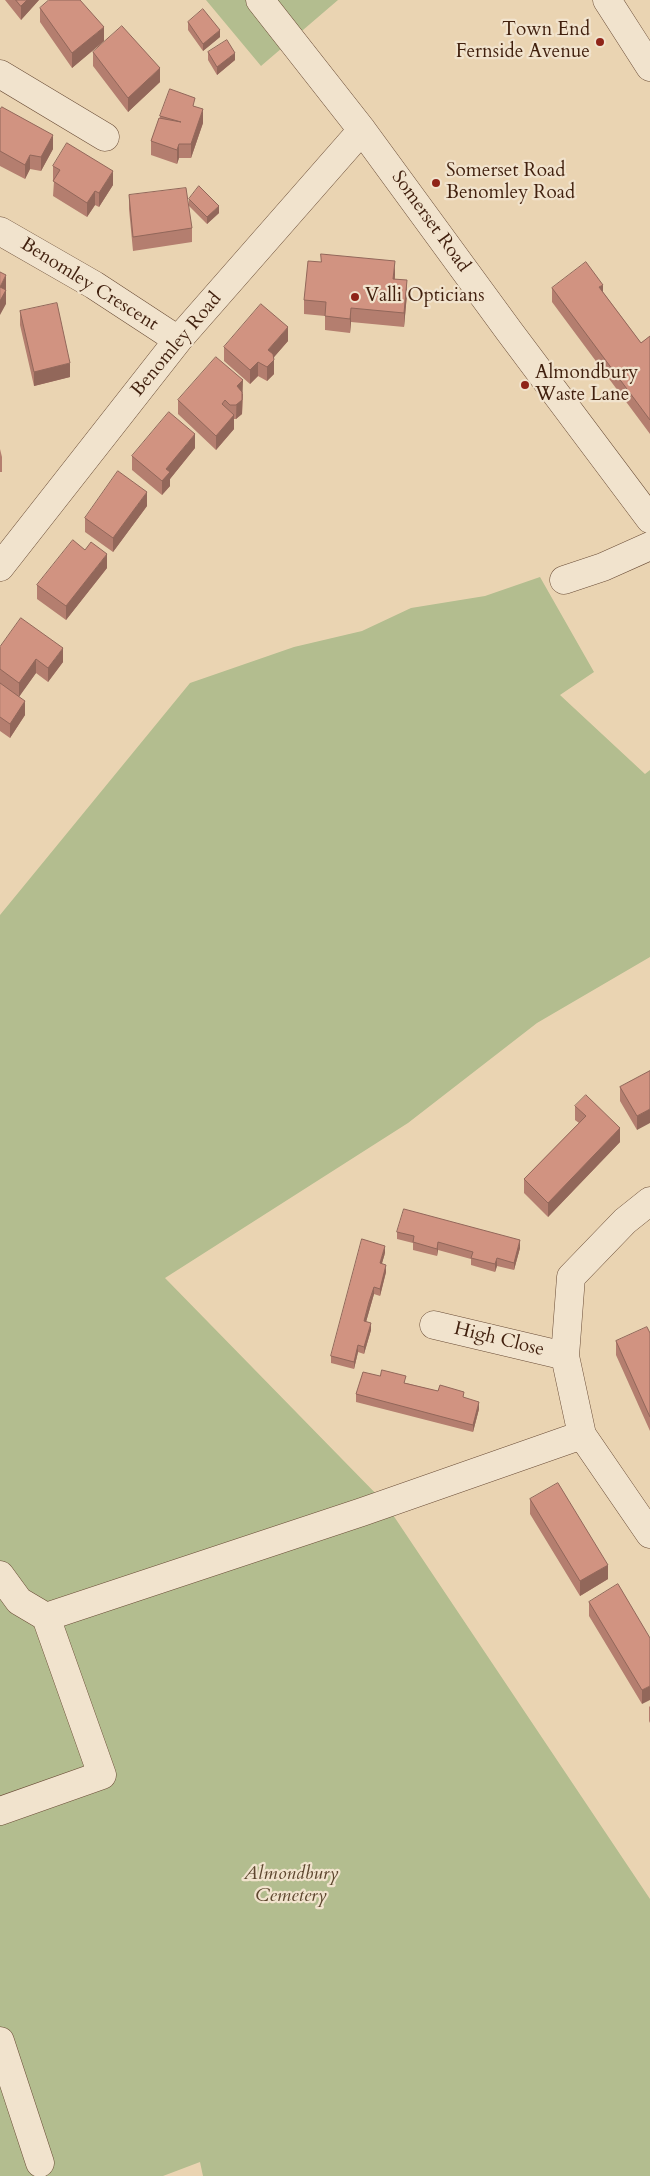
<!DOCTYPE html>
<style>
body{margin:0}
canvas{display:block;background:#ead4b2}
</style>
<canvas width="650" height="2176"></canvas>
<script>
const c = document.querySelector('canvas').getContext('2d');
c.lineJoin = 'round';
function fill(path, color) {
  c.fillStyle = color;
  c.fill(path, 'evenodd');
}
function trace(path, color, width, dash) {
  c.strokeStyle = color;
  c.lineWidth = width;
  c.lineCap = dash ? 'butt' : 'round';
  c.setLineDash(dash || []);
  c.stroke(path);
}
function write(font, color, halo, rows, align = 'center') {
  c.font = font + ' Cardo,serif';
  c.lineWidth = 4.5;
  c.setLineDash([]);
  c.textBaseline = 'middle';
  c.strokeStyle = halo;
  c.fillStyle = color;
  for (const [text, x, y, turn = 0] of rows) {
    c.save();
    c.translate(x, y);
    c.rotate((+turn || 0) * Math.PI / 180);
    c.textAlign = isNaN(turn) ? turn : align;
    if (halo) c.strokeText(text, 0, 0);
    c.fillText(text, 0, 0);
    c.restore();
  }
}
fill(new Path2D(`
 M206 0H338L261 66Z
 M540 577 594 672 560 695 645 774 650 770V957L537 1023 408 1123 165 1278 385 1503 650 1899V2176H203L200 2162 163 2176H0V915L190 683 294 647 362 631 411 608 485 596Z`), '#b3bd8f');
const street = new Path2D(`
 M260 0 362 130 509 331 650 519
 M607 0 650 67
 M0 74 105 137
 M0 231 94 285 178 340
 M0 567 178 340 362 130
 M564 580 603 567 650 546
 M650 1201 625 1221 571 1277 565 1356 582 1435 650 1534
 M434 1325 565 1356
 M0 1575 19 1601 46 1617
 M0 1811 102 1775 46 1617 362 1512 582 1435
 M0 2041 40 2163`);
trace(street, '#6a4c36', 29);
trace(street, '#f1e3cd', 28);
fill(new Path2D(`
 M5 0H39L21 20Z
 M40 8 104 41 72 68 40 22Z
 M188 22 220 37 203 51 188 30Z
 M93 52 160 82 128 112 93 66Z
 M208 52 235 60 217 75 208 60Z
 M195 106 203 123 191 158H179L177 164 151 155V141L160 118V116Z
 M0 110 53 149 41 171 30 169 25 179 0 166Z
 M53 166 113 185 99 207 95 205 87 217 53 196 54 181 53 180Z
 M129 195 192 228V242L133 251 129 209Z
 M189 199 219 213 207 224 189 206Z
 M395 275V279L407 294 404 327 351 322 350 333 325 330V316L304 314V300Z
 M552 288 603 292 641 343 650 336V434L552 302Z
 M20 311 70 377 34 386 20 325Z
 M288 341 274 357V374L267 381 258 376 250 384 224 361V347Z
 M243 394 242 414 236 419H234V429L216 450 178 414V400Z
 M195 448 170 479V486L162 495 132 470V456Z
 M0 449 2 457V472H0Z
 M147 506 113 552 85 532V518Z
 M107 568 66 620 37 599V585Z
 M0 647 63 662 48 682 36 673 19 696 25 715 10 738 0 731Z
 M650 1071 637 1130 620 1101V1087Z
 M575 1106 620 1142 548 1217 524 1193V1179L579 1123 575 1120Z
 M397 1232 520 1248 514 1270 497 1266 495 1272 471 1265V1259L438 1250 437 1256 413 1250V1243L397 1239Z
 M385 1253 382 1263 386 1272 380 1296 374 1294 366 1322 371 1330 364 1354 358 1352 354 1369 331 1363V1356Z
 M650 1333V1431L616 1355V1341Z
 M406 1383 464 1398 479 1409 473 1432 356 1402V1394Z
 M530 1499 608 1579 580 1596 530 1514Z
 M589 1602 650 1638 642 1704 589 1616Z
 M650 1706V1723L649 1721V1707Z`), '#b47e6f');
fill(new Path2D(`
 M27 0H39L21 20V6Z
 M104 27V41L72 68V53Z
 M220 30V37L203 51V44Z
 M235 53V60L217 75V67Z
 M160 68V82L128 112V98Z
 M203 109V123L191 158V144Z
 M53 135V149L41 171V157Z
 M179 144V158L177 164V150Z
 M30 155V169L25 179V165Z
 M113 171V185L99 207V193Z
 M95 191V205L87 217V203Z
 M219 206V213L207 224V217Z
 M395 261V275L393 293V279Z
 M6 275V290L5 292 6 290V304L0 315V287Z
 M407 280V294L404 327V313Z
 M603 285V299L599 287Z
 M351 308V322L350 333V319Z
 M288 327V341L268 364V350Z
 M274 360V374L267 381V367Z
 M258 362V376L250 384V370Z
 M70 363V377L34 386V372Z
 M243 380 242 414 236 419 237 386Z
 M234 415V429L216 450V436Z
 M195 434V448L170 479V486L162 495V481L166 469Z
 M147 492V506L113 552V538Z
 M107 554V568L66 620V606Z
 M63 648V662L48 682V668Z
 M36 659V673L19 697V683Z
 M25 701V715L10 738V724Z
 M650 1109V1123L637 1130V1116Z
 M620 1128V1142L548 1217V1203Z
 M520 1240V1248L514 1270V1263Z
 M438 1242V1250L437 1256V1249Z
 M385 1246V1253L380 1270V1263Z
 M497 1258V1266L495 1272V1264Z
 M386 1265V1272L380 1296V1289Z
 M374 1287V1294L364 1329V1321Z
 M371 1323V1330L364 1354V1347Z
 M358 1345V1352L354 1369V1362Z
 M479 1402V1409L473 1432V1425Z
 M608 1565V1579L580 1596V1581Z
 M650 1686V1700L642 1704V1690Z`), '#92675a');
const building = new Path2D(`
 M16 0H27L21 6Z
 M49 0H80L104 27 72 53 40 8Z
 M203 9 220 30 203 44 188 22Z
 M122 26 160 68 128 98 93 52Z
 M227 40 235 53 217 67 208 52Z
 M170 89 195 98 193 106 203 109 191 144H179L177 150 151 141 159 118 181 122 160 116Z
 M2 107 53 135 41 157 30 155 25 165 0 151V110Z
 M67 143 113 171 99 193 95 191 87 203 53 181 60 170 53 166Z
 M199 186 219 206 207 217 189 199Z
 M186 188 192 228 133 237 129 195Z
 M321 254 395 261 393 279 407 280 404 313 351 308 350 319 325 316 326 302 304 300 308 261 321 262Z
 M586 262 603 285 599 287 641 343 650 336V420L552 288Z
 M0 272 6 275 0 287 6 290 0 301Z
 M57 303 70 363 34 372 20 311Z
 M261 304 288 327 268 350 273 354 274 360 267 367 258 362 250 370 224 347Z
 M216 357 243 380 237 386 242 392V400L236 405H230L225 400 222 404 234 415 216 436 178 400Z
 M169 412 195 434 166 469 170 472 162 481 132 456Z
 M118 471 147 492 113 538 85 518Z
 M73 540 85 550 91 542 107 554 66 606 37 585Z
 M21 618 63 648 48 668 36 659 19 683 0 669V647Z
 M0 683 25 701 10 724 0 717Z
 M650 1071V1109L637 1116 620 1087Z
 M586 1095 620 1128 548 1203 524 1179 586 1116 575 1106Z
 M404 1209 520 1240 514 1263 497 1258 495 1264 471 1258 473 1252 438 1242 437 1249 413 1242 414 1236 397 1232Z
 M362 1239 385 1246 380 1263 386 1265 380 1289 374 1287 369 1302 364 1321 371 1323 364 1347 358 1345 354 1362 331 1356Z
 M647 1327 650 1333V1417L616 1341Z
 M382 1370 406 1376 404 1383 438 1391 440 1385 464 1392 463 1397 479 1402 473 1425 356 1394 363 1372 380 1376Z
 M558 1483 608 1565 580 1581 530 1499Z
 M618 1584 650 1638V1686L642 1690 589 1602Z`);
fill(building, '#d19381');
trace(building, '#92675a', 1);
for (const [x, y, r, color] of [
 [600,42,5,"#8f2418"],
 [436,183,5,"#8f2418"],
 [355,297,5,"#8f2418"],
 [525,385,5,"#8f2418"]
]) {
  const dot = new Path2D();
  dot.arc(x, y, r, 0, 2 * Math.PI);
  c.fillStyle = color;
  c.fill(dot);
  trace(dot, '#f1e3cd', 2);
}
write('19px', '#401f0d', '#f1e3cd', [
 ["Town End",590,31,"right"],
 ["Fernside Avenue",590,53,"right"],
 ["Somerset Road",446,172],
 ["Benomley Road",446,194],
 ["Valli Opticians",365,297],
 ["Almondbury",535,374],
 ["Waste Lane",535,396]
], 'left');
write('19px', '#401f0d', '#f1e3cd', [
 ["Somerset Road",430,222,54],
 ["Benomley Crescent",89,285,32],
 ["Benomley Road",177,345,-50],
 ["High Close",499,1340,14]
]);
write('italic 19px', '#5d462e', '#f1e3cd', [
 ["Almondbury",291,1875],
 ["Cemetery",291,1897]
]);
</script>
